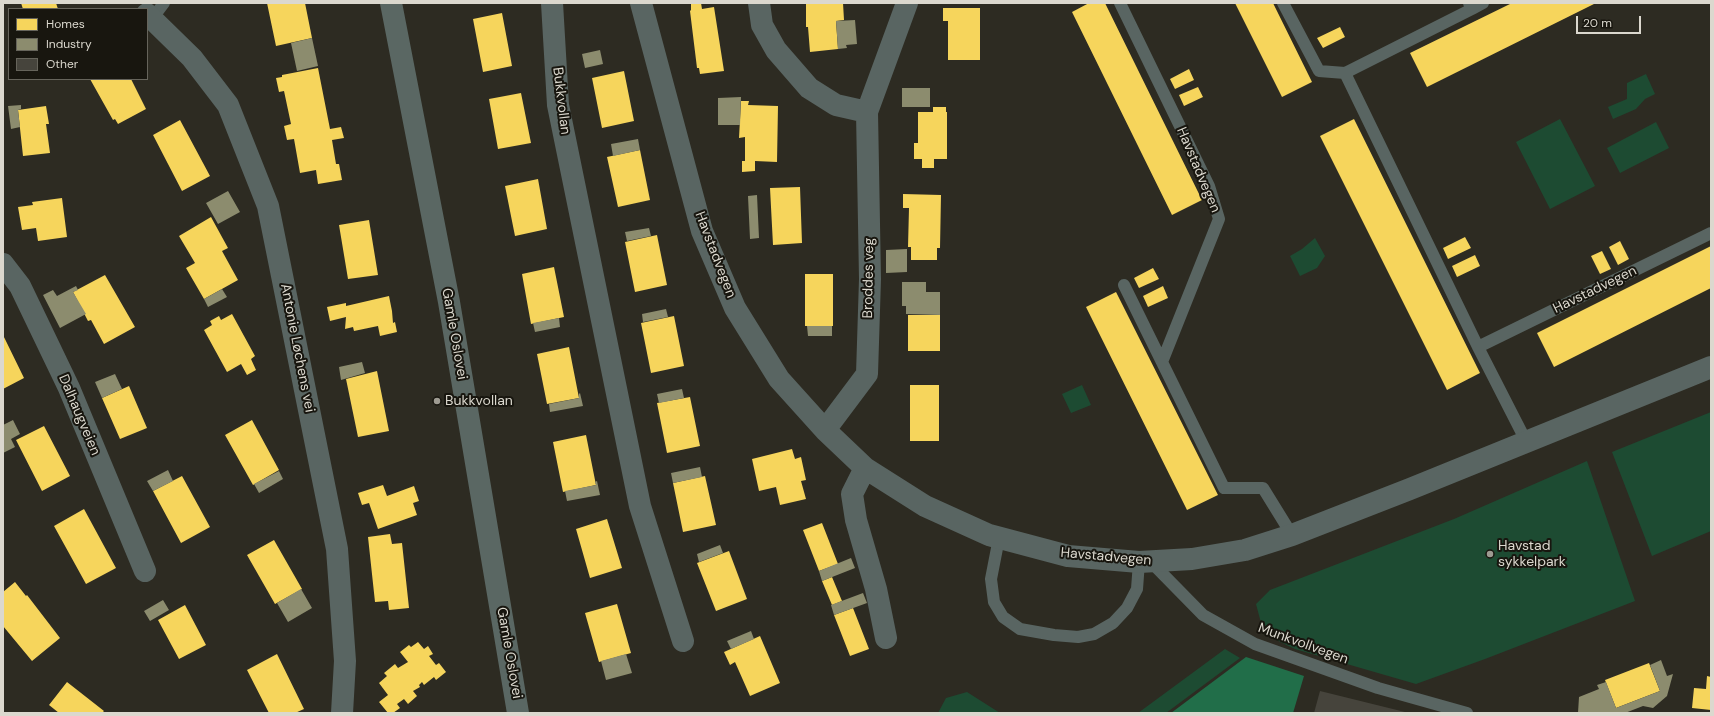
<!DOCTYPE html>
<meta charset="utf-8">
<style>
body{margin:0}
#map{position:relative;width:1714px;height:716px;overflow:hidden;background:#2d2b22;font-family:"DM Sans",sans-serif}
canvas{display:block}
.frame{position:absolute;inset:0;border:4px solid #dbd8ce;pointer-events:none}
.legend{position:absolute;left:8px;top:8px;width:140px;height:72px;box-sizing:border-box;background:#18160f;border:1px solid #66645b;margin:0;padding:5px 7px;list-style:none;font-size:12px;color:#dbd8ce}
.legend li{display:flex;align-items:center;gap:8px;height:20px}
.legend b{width:20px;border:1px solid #66645b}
.scale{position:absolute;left:1576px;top:16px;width:65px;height:18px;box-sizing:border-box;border:2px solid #dbd8ce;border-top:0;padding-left:5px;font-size:12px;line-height:14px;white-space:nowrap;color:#dbd8ce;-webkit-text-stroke:3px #18160f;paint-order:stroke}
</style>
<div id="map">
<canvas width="1714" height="716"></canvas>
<div class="frame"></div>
<ul class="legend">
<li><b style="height:11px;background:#f6d55c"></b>Homes</li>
<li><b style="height:11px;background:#8c8c6e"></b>Industry</li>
<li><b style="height:11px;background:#46443c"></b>Other</li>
</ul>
<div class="scale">20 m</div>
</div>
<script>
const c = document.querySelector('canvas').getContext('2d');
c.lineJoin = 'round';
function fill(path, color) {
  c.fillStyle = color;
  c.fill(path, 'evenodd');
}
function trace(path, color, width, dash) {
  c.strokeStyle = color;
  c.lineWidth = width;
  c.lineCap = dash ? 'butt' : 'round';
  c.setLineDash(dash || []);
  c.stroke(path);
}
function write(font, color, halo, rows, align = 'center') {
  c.font = font + ' "DM Sans",sans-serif';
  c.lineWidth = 4;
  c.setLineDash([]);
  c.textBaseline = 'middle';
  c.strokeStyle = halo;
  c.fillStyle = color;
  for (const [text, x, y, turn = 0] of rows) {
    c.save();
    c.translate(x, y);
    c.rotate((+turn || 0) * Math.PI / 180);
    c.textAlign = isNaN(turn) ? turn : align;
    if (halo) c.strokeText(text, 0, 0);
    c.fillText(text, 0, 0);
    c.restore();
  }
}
fill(new Path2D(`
 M1646 74 1655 94 1645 99 1636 109 1613 119 1608 107 1627 99V83Z
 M1560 119 1595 186 1550 209 1516 142Z
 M1656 122 1669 148 1620 173 1607 148Z
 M1315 238 1325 256 1317 268 1300 276 1290 256 1302 249Z
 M1082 385 1091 405 1071 413 1062 394Z
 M1711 412V531L1652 556 1612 452Z
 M1587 461 1635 601 1485 659 1416 684 1295 649 1264 634 1256 604 1270 590 1454 519Z
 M1225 649 1240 658 1166 713H1138Z
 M967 692 1000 713H938L946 698Z`), '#1d4b32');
fill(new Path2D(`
 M1246 657 1304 676 1293 713H1171Z`), '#216e49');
fill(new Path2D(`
 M21 3H56L58 9H23Z
 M267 3H305L312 38 276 46Z
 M701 3 702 9 714 7 724 71 700 74 699 68H697L690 11 691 10V4Z
 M806 3H843L844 20 836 21 838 49 810 52 808 27H806Z
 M1089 3H1105L1202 200 1172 215 1072 12Z
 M1235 3H1273L1312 82 1282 97Z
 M1512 3H1596L1427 87 1410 53Z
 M943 8H980V60H948V21H943Z
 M502 13 512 66 483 72 473 19Z
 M1340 27 1345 37 1323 48 1317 38Z
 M318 68 330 129 341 127 344 138 332 140 336 164H339L342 180 318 184 316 170 300 173 294 139 287 140 284 126 291 124 284 91 279 92 276 78 282 77V75Z
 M1189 69 1194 80 1175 89 1170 79Z
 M624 71 634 121 602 128 592 78Z
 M90 79H131L146 109 118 124 115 119 113 120Z
 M1198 87 1203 97 1184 106 1179 95Z
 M521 93 531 143 498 149 489 99Z
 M741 101H749L748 105 778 106 777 162 755 161V171L742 172V161H745V137L739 138Z
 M46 106 49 124H46L50 153 23 156 18 110Z
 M933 107H946V112H947V159H934V168H922V159H914V143H918V112H933Z
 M1354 119 1480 373 1447 390 1320 136Z
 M180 120 210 176 182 191 153 135Z
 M640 150 650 200 618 207 607 157Z
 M538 179 547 229 515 236 505 186Z
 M800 187 802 243 773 245 770 188Z
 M903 194 941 195 940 248H937V260H911V247H908L909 208H903Z
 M62 198 67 237 38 241 36 228 22 230 18 207 33 205 32 202Z
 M211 217 228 248 222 251 238 280 204 299 186 268 195 263 179 236Z
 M369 220 378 275 348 279 339 225Z
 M657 235 667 285 635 292 625 242Z
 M1465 237 1471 248 1448 259 1443 248Z
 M1620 241 1629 259 1618 265 1609 247Z
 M1711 246V288L1554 367 1537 333Z
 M1602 251 1611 269 1600 274 1591 256Z
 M1475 255 1480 266 1457 277 1452 266Z
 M554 267 564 317 531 324 522 274Z
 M1153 268 1159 279 1139 288 1134 278Z
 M805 274H833V326H805Z
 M105 275 135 327 104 344 91 320 88 321 73 292Z
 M1163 286 1168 298 1148 307 1143 296Z
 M1116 292 1218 495 1187 510 1086 307Z
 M389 296 392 311 393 323 395 322 397 332 380 336 378 326 354 331 353 327 345 329 346 317 330 321 327 307 346 303V306Z
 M232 314 255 356 251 359 256 370 247 375 241 364 227 372 204 330 212 325 210 321 219 316 221 320Z
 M908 315H940V351H908Z
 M674 316 684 366 651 373 641 323Z
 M3 335 24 378 3 389Z
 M569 347 579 398 547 404 537 354Z
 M377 371 389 431 358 437 346 379Z
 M910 385H939V441H910Z
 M129 386 147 428 120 439 102 398Z
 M690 397 700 446 667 453 657 403Z
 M252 420 279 470 253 485 225 435Z
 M44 426 70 476 42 491 16 440Z
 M586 435 596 485 563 492 553 442Z
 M792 449 795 459 801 457 806 480 801 481 806 499 780 505 776 487 759 491 752 459Z
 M182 476 210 527 181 543 153 491Z
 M705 476 716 525 683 532 673 483Z
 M383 485 387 496 414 486 419 501 413 503 417 515 378 529 369 503 362 505 358 493Z
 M84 509 116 568 86 584 54 526Z
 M607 519 622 568 590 578 576 529Z
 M822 523 838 564 819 571 803 530Z
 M390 534 392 544 402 543 409 608 389 610 388 601 375 602 368 537Z
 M274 540 302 589 275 604 247 555Z
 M729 551 747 599 716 611 697 563Z
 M832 577 842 601 832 605 822 581Z
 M15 582 26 596 27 595 60 638 32 661 3 626V592Z
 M617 604 631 653 599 662 585 613Z
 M185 605 206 645 179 659 158 620Z
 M853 608 869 649 850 656 834 615Z
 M760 636 780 683 750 696 735 662 730 665 724 652Z
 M418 642 424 649 428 646 433 654 429 656 436 665 439 663 446 672 436 680 434 677 424 685 422 682 419 685 420 687 413 691 417 696 408 704 404 699 397 704 400 708 393 713H388L379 702 388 695 379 683 387 676 384 673 395 664 398 668 408 662 400 652 409 645 411 647Z
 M277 654 304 709 295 713H269L247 670Z
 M1649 663 1660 691 1616 708 1605 680Z
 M1707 676 1711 677V710L1692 708 1694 688 1706 689Z
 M67 682 104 711 102 713H59L49 705Z`), '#f6d55c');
fill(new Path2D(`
 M855 20 857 44 846 45 847 48 838 49 836 21Z
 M312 38 318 66 297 71 291 43Z
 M600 50 603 64 585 68 582 54Z
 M902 88H930V107H902Z
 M741 97 740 125H718V98Z
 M21 105V109L18 110 20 127 11 129 8 106Z
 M638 139 640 150 613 156 611 144Z
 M228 191 240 212 218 224 206 203Z
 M757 195 759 238 750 239 748 196Z
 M649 228 651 236 627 241 625 232Z
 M907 249V272L886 273V250Z
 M902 282H926V292H940V315L906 314V306H902Z
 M76 286 78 290 73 292 86 314 60 328 43 295 53 290 57 296Z
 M222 289 227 297 208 307 204 299Z
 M666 309 668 317 643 322 642 314Z
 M559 318 560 327 535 332 533 323Z
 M807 326H832V336H808Z
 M362 362 365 373 341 380 339 367Z
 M115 374 122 389 102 398 95 382Z
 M682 389 684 398 659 403 657 394Z
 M580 393 583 406 550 412 549 404 579 398V394Z
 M13 420 20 434 11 439 15 447 3 453V425Z
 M700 467 702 477 673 483 671 473Z
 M168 470 173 481 153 491 147 481Z
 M279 471 283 479 259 493 254 484Z
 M597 481 600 495 567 501 565 491 596 485 595 482Z
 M720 545 723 553 699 562 697 554Z
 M851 558 855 568 822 581 819 571Z
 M301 589 312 608 288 622 277 603Z
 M863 593 867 603 834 615 831 605Z
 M163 600 169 610 150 621 144 611Z
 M751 631 754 639 731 649 727 641Z
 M626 654 632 673 606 680 601 661Z
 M1661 660 1667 676 1673 674 1667 696 1653 708 1643 706 1625 713H1578L1579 697 1599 689 1597 685 1606 682 1616 708 1660 691 1650 665Z`), '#8c8c6e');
fill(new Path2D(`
 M1320 691 1405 712V713H1314Z`), '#46443c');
trace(new Path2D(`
 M1120 3 1209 186 1219 219 1162 362
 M1283 3 1319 71 1345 73 1478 347 1526 441
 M1472 9 1483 3
 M152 19 164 3
 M1345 73 1472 9 1469 3
 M1124 285 1224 488H1263L1292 535
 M1478 347 1711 233
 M999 538 991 579 994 602 1003 617 1020 629 1054 635 1078 637 1094 634 1113 623 1127 608 1137 589 1139 562
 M1151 562 1203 615 1255 644 1378 688 1467 713`), '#596562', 12);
trace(new Path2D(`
 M552 3 558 105 640 506 683 641
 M641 3 702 231 735 308 779 379 825 430 865 468 925 506 989 535 1068 556 1139 562 1192 559 1245 550 1292 535 1410 489 1711 367
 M759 3 762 25 776 50 809 88 836 105 867 112
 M147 14 192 58 228 105 268 206 337 549 345 661 342 713
 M3 264 20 286 69 388 145 571
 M825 430 867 374 870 279 867 112 907 3
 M865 468 852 494 856 520 876 589 886 638`), '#596562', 22);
trace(new Path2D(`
 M391 3 449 302 518 713`), '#5a6763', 22);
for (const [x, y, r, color] of [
 [437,401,4,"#9e9b92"],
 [1490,554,4,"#9e9b92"]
]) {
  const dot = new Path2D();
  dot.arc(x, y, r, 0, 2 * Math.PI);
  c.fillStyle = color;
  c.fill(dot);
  trace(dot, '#18160f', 1.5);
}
write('14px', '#dbd8ce', '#18160f', [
 ["Bukkvollan",561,101,83],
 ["Havstadvegen",1198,170,67],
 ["Havstadvegen",715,255,69],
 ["Broddes veg",869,278,-89],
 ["Havstadvegen",1595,290,-26],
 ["Gamle Oslovei",454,334,80],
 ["Antonie Løchens vei",297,348,79],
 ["Dalhaugveien",79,415,67],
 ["Havstadvegen",1106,557,5],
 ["Munkvollvegen",1303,644,20],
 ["Gamle Oslovei",509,653,80]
]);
write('14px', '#dbd8ce', '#18160f', [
 ["Bukkvollan",445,401],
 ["Havstad",1498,546],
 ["sykkelpark",1498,562]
], 'left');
</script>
